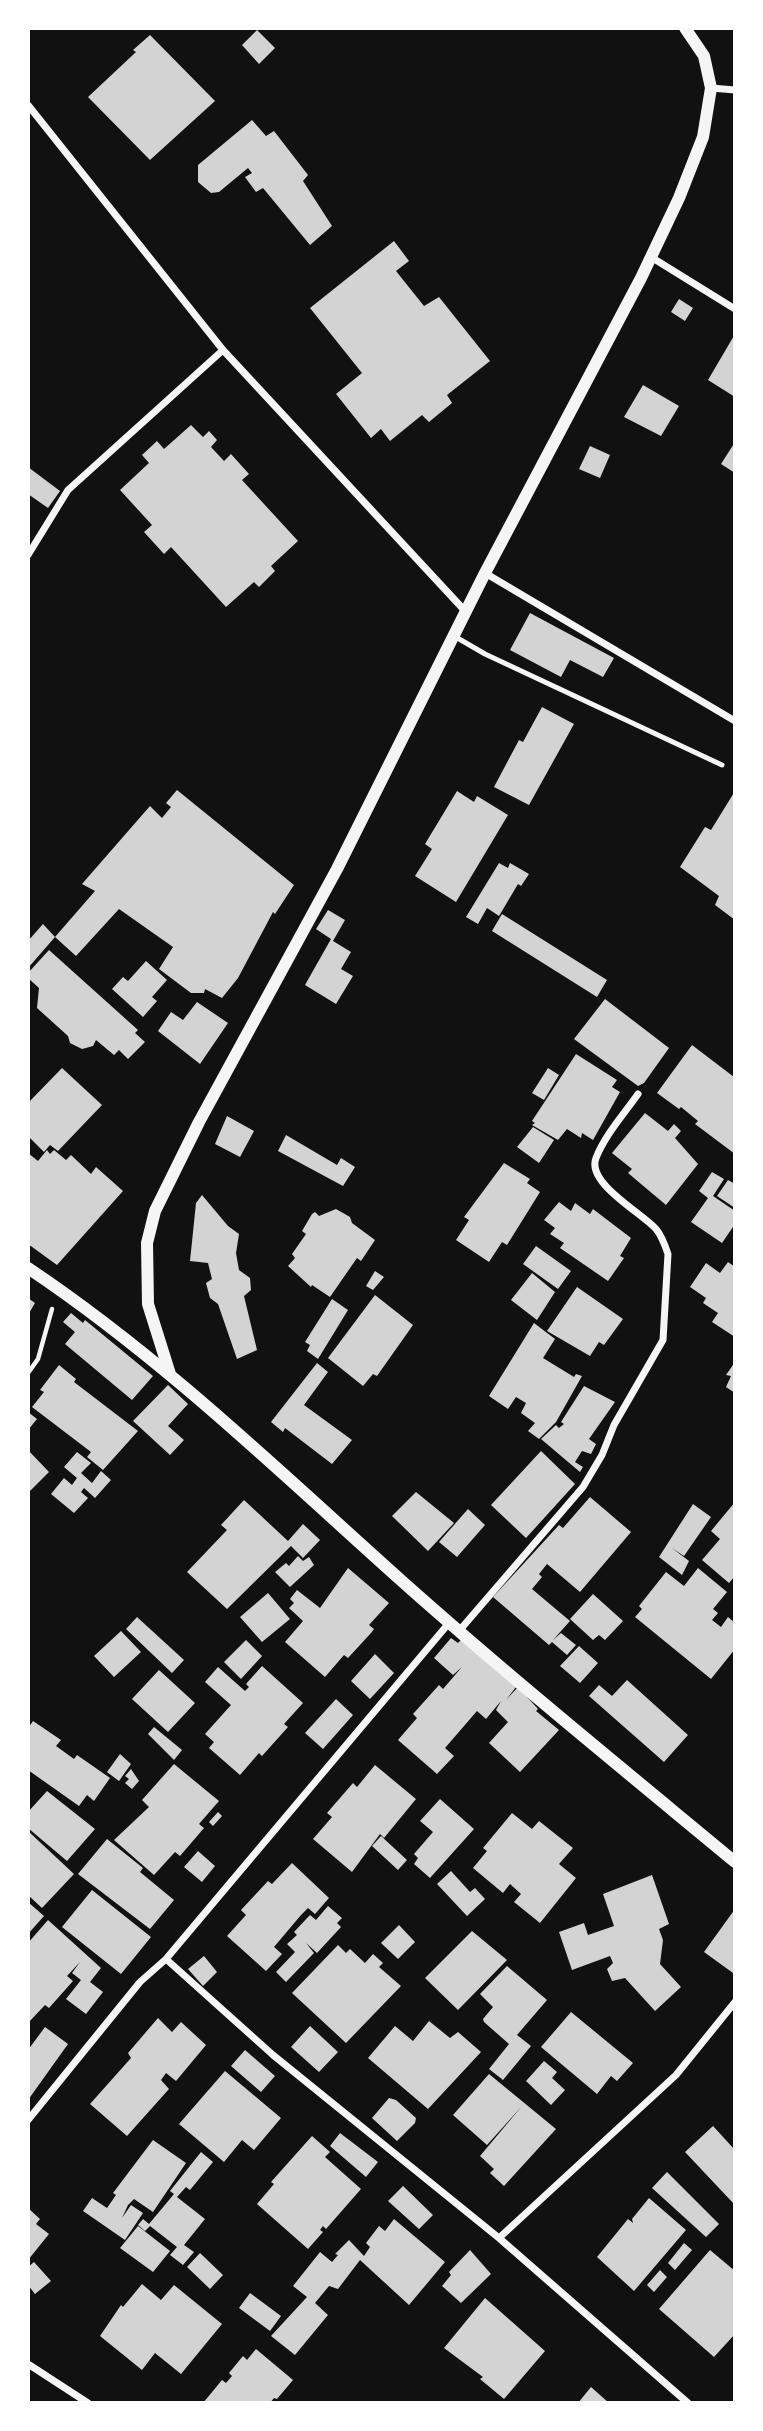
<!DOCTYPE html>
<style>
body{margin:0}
#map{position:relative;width:763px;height:2431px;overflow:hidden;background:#111;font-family:"Source Sans 3",sans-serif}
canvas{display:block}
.frame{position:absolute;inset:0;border:30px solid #fff;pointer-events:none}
</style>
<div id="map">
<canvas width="763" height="2431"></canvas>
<div class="frame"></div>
</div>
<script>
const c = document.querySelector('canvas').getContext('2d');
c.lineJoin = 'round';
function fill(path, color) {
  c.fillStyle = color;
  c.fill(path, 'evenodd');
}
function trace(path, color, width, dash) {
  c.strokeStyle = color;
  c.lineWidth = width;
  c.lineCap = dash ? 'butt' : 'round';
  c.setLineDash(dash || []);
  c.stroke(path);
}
fill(new Path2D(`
 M257 30 275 48 259 64 242 45Z
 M150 35 215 101 150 160 88 97 136 52 133 50Z
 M252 120 266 136 274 131 308 175 303 181 332 226 310 245 263 188 256 192 245 177 252 173 248 168 219 192 211 193 198 182V165Z
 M394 241 409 261 396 271 424 306 439 297 490 361 447 395 452 403 429 422 422 415 390 441 381 429 371 438 336 394 362 373 310 308Z
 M679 299 693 308 685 321 671 312Z
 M735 334V397L708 380Z
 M643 385 679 406 661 436 624 417Z
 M191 425 203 437 209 431 217 440 211 447 224 461 231 454 249 474 242 480 298 541 271 566 275 571 259 587 254 582 226 607 171 547 164 554 144 532 152 525 120 490 149 463 142 455 157 441 164 449Z
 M735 442V473L721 464Z
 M590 446 610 455 600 478 579 469Z
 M28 467 60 491 48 508 28 494Z
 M530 613 614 658 603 677 570 660 561 677 510 650Z
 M542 707 574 724 529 805 494 787 519 740 523 742Z
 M177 790 294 885 275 914 273 912 238 978 222 998 205 989 204 993H191L159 969 173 947 119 909 76 956 55 937 28 968V941L43 924 55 937 95 891 82 884 150 806 162 818 171 807 166 803Z
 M457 791 474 802 477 796 508 815 456 902 415 876 432 849 425 844Z
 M735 791V920L715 905 719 896 680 867 705 827 711 830Z
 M499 863 508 868 510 863 529 874 521 886 518 884 499 916 487 908 478 924 466 917Z
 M328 910 345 920 333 941 351 952 341 969 353 976 336 1004 305 985 331 939 316 929Z
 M502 914 607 980 597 997 492 931Z
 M49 950 138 1030 135 1033 145 1042 128 1059 119 1050 114 1055 96 1040 93 1046 82 1049 70 1043 68 1036 37 1008 39 988 28 978V973Z
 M146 961 167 980 152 997 157 1001 143 1017 112 989 123 977 128 981Z
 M605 999 669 1048 644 1083 638 1086 574 1039Z
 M197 1002 228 1023 200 1064 158 1031 171 1012 183 1020Z
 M692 1045 734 1077 735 1154 695 1124 698 1121 681 1107 679 1109 657 1093Z
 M576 1054 617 1080 612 1087 620 1092 593 1140 582 1133 581 1138 567 1129 558 1140 532 1125 535 1123 532 1121Z
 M62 1068 102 1105 58 1151 50 1145 44 1152 28 1136V1103Z
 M548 1068 559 1075 544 1100 532 1093Z
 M645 1113 668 1131 674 1124 681 1131 675 1138 698 1164 666 1205 628 1173 632 1169 612 1153Z
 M227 1116 254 1131 240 1157 215 1144Z
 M533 1127 554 1140 539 1163 517 1147Z
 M286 1135 337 1165 341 1158 355 1167 343 1186 278 1151Z
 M47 1150 50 1154 54 1150 66 1160 71 1155 91 1174 96 1167 123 1191 57 1265 28 1244V1153L38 1161Z
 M504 1163 530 1179 527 1183 540 1192 507 1245 502 1242 489 1262 456 1240 469 1220 464 1217Z
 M712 1172 724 1179 713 1196 735 1211V1224L722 1243 691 1222 708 1198 699 1191Z
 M728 1180 735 1184V1208L717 1196Z
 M202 1195 228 1226 239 1234 236 1253 239 1270 250 1278 251 1290 244 1296 257 1350 237 1359 218 1304 210 1298 206 1283 212 1279 208 1263 190 1261 196 1203Z
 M559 1202 571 1211 575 1203 590 1214 593 1209 631 1238 620 1256 624 1258 608 1281 560 1248 564 1243 550 1234 555 1228 544 1220Z
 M336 1209 350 1217 352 1223 375 1240 361 1261 357 1258 330 1297 312 1285 311 1287 288 1266 295 1258 292 1254 306 1234 302 1231 312 1214 315 1212 319 1216Z
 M536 1246 571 1271 558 1289 523 1264Z
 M728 1262 735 1267V1337L712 1322 718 1313 703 1303 706 1298 690 1287 706 1263 720 1273Z
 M375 1271 384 1277 373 1290 366 1286Z
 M532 1273 555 1292 537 1320 511 1300Z
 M577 1287 623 1319 604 1345 599 1342 590 1356 547 1331Z
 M375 1295 413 1325 377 1376 373 1374 363 1386 328 1358Z
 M28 1298 35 1303 28 1315Z
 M332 1299 348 1310 318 1359 307 1351 310 1345 305 1342Z
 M71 1313 83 1323 85 1320 153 1376 132 1400 65 1344 75 1332 63 1322Z
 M534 1323 555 1339 543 1358 574 1377 576 1374 582 1376 556 1422 539 1439 528 1431 535 1423 521 1413 526 1403 516 1397 508 1409 489 1396Z
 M735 1362V1393L726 1387 731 1376 726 1375Z
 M317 1363 328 1372 304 1405 352 1440 332 1464 285 1428 283 1432 271 1422Z
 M59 1365 76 1379 74 1382 138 1431 103 1470 87 1457 91 1452 32 1407 44 1392 40 1390Z
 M168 1385 188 1404 168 1426 184 1440 170 1455 133 1421Z
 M584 1386 615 1402 589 1439 596 1444 591 1454 582 1451 575 1462 583 1467 580 1472 541 1439 556 1425 559 1428 564 1424 561 1422Z
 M28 1412 37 1419 28 1430Z
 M28 1450 49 1472 28 1493Z
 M541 1451 575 1484 526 1538 491 1505Z
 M77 1452 91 1463 81 1473 92 1483 101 1471 111 1480 95 1498 84 1488 81 1492 88 1498 74 1513 51 1494 64 1478 72 1485 77 1478 64 1467Z
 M416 1492 454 1523 428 1551 392 1516Z
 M590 1497 631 1532 580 1592 547 1564 539 1574 542 1577 532 1589 570 1621 553 1640 561 1633 576 1645 567 1655 552 1642 549 1645 493 1597 559 1525 563 1528Z
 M244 1500 288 1541 303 1524 320 1540 303 1558 291 1546 227 1609 187 1572 227 1530 221 1525Z
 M735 1502V1576L729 1583 702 1560 720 1539 711 1531Z
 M693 1504 711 1517 684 1556 672 1548 689 1561 682 1575 659 1557Z
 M468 1509 485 1525 457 1557 439 1542Z
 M298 1556 303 1561 309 1557 314 1565 290 1587 275 1572 286 1563 289 1566Z
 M348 1568 389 1603 369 1625 374 1629 371 1633 348 1658 344 1655 325 1677 285 1642 303 1621 289 1608 294 1603 290 1599 297 1590 320 1608Z
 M698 1568 727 1592 713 1609 718 1613 712 1620 721 1627 728 1617 735 1623V1649L711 1679 635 1617 642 1609 639 1606 666 1572 684 1586Z
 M268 1593 290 1619 262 1642 240 1617Z
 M593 1594 623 1621 605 1640 599 1635 593 1640 570 1619Z
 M137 1617 184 1660 172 1673 126 1629Z
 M121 1631 141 1652 114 1677 94 1656Z
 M451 1638 458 1643 462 1639 516 1687 506 1700 518 1687 538 1709 536 1711 559 1730 520 1772 489 1743 508 1722 496 1710 501 1701 486 1719 477 1711 445 1748 454 1756 437 1774 398 1740 417 1718 413 1714 439 1685 443 1689 462 1667 453 1675 434 1658Z
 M246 1640 262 1656 241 1679 224 1662Z
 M579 1646 598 1663 580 1683 560 1666Z
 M375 1654 394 1673 370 1699 351 1681Z
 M262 1666 303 1703 284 1724 288 1727 262 1756 259 1753 240 1775 209 1748 214 1742 205 1734 231 1705 205 1682 218 1667 245 1691 249 1687 246 1684Z
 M159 1670 195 1703 168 1732 132 1699Z
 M627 1680 688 1735 664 1762 589 1696 599 1685 612 1696Z
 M336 1699 353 1715 323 1749 305 1733Z
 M33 1721 61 1740 56 1746 74 1759 77 1755 110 1778 94 1801 87 1795 79 1806 28 1770V1728Z
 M154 1727 182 1750 174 1760 148 1734Z
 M120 1754 131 1764 119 1781 107 1772Z
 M174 1764 219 1801 199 1824 204 1828 180 1856 175 1852 154 1875 114 1840 149 1807 142 1800Z
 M375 1765 416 1799 384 1838 380 1834 352 1872 313 1839 332 1817 327 1813 353 1783 357 1787Z
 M131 1769 139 1781 132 1789 125 1783 129 1779 125 1776Z
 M47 1791 95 1829 67 1861 28 1828V1812Z
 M440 1799 474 1829 430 1878 414 1864 418 1858 414 1854 433 1832 420 1821Z
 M218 1812 222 1816 213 1826 209 1822Z
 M512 1813 532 1829 539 1821 573 1848 559 1864 576 1878 540 1923 514 1902 521 1894 510 1884 503 1893 473 1868 487 1851 483 1848Z
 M28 1831 74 1874 42 1908 28 1895Z
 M381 1836 407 1860 398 1870 372 1846Z
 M107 1839 143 1868 140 1872 174 1900 150 1929 78 1874Z
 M198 1851 215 1866 202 1882 184 1867Z
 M292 1863 329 1898 315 1914 308 1908 301 1915 274 1947 282 1954 266 1971 227 1936 246 1915 241 1910 268 1881 272 1884Z
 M451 1871 470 1892 475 1888 485 1899 467 1916 437 1884Z
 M652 1875 669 1924 659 1929 663 1940 660 1964 681 1987 655 2011 625 1978 612 1981 607 1969 613 1963 610 1956 572 1970 559 1932 584 1923 588 1935 614 1926 603 1894Z
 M92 1890 151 1937 121 1974 62 1927Z
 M28 1902 44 1916 28 1934Z
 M328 1906 342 1918 337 1923 341 1927 317 1953 306 1943 314 1953 286 1982 276 1972 295 1952 287 1944 297 1935 294 1932 310 1915 316 1920Z
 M735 1909V1969L733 1973 704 1952Z
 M48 1920 101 1968 90 1982 103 1992 86 2014 66 1999 81 1980 72 1973 80 1962 67 1976 73 1981 49 2008 45 2005 28 2023V1943Z
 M399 1925 415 1942 398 1959 381 1943Z
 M472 1931 507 1960 458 2010 425 1978Z
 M338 1945 346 1953 350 1949 365 1963 373 1954 383 1963 379 1967 401 1986 346 2043 292 1993Z
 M204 1956 217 1972 203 1986 188 1969Z
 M507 1966 547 2000 517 2035 531 2046 503 2080 489 2069 509 2044 484 2022 483 2019 493 2007 480 1994Z
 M571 2012 633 2063 617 2081 611 2076 597 2094 541 2047Z
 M158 2018 172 2032 181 2022 206 2045 176 2081 166 2073 161 2080 169 2089 127 2136 90 2104 131 2058 128 2053Z
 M429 2021 450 2038 458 2032 481 2052 428 2109 368 2058 395 2026 413 2041Z
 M310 2026 338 2052 319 2072 291 2047Z
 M45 2027 68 2044 28 2100V2050Z
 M245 2050 275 2076 261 2092 231 2066Z
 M544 2061 557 2072 552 2078 565 2090 551 2105 526 2081Z
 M225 2071 281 2118 254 2150 242 2140 224 2162 179 2124Z
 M489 2074 556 2129 504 2186 490 2173 494 2169 480 2156 522 2106 487 2145 453 2115Z
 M389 2098 396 2100 416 2118 415 2123 397 2141 372 2118Z
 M713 2126 735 2150 734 2204 685 2152Z
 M340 2133 378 2162 366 2177 330 2146Z
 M312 2136 330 2152 325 2157 361 2189 326 2229 323 2226 320 2230 323 2232 308 2249 257 2204 274 2184 271 2182Z
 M153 2140 186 2163 153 2212 134 2199 128 2205 122 2218 131 2205 143 2213 125 2240 83 2211 92 2198 107 2208 116 2195 113 2193Z
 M201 2152 213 2162 190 2190 186 2187 177 2197 205 2219 184 2245 194 2252 183 2265 170 2255 177 2247 150 2226 145 2231 138 2225 143 2219 149 2224 174 2194 170 2191Z
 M667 2172 719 2224 706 2237 652 2188Z
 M403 2186 433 2215 419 2229 388 2201Z
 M649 2198 686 2230 634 2291 597 2257 628 2219 633 2223 632 2219Z
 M28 2208 40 2219 36 2224 49 2234 28 2260Z
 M394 2219 445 2262 409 2305 360 2260 338 2289 329 2286 315 2303 328 2315 295 2355 271 2336 307 2297 293 2286 320 2252 332 2262 338 2255 335 2254 349 2240 364 2256 370 2247 366 2243 379 2226 385 2231Z
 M138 2226 170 2251 153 2272 120 2248Z
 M684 2243 692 2250 675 2270 668 2263Z
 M470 2250 491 2274 461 2303 442 2286 451 2275 449 2272Z
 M710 2250 735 2271V2334L714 2357 659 2309Z
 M200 2253 223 2275 210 2289 187 2267Z
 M34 2262 51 2281 35 2294 28 2285V2267Z
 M660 2270 667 2277 654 2292 647 2285Z
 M142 2284 161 2300 174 2285 222 2324 181 2374 155 2353 142 2370 100 2336 121 2305 123 2307Z
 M250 2293 281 2316 270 2331 239 2308Z
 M485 2298 545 2351 504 2399 480 2379 483 2377 444 2348Z
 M256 2349 293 2380 277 2399 274 2398 270 2403H203L222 2380 226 2383 232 2376 229 2373 243 2356 247 2360Z
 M591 2387 609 2403H578Z`), '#d3d3d3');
trace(new Path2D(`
 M28 1373 38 1359 52 1309`), '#f5f5f5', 4.5);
trace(new Path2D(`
 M454 636 485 654 722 765`), '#f5f5f5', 5);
trace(new Path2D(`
 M711 88 735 90
 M28 105 223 350 466 612
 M651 257 735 309
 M28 555 68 490 223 350
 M485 573 735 721
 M459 1631 583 1487 602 1455 614 1425 663 1340 668 1254C665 1245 662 1236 656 1229 642 1213 586 1183 596 1158 605 1135 624 1114 638 1094
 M166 1959 273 2055 499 2238 688 2403
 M28 2120 140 1982 166 1959 449 1623
 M499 2238 676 2075 735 2002
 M28 2364 88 2403`), '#f5f5f5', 7);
trace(new Path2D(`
 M28 1268C164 1359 282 1474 404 1583 512 1679 624 1770 735 1862
 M170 1374 148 1304 147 1243 155 1211 199 1122 337 869 485 573 641 278 679 198 703 137 711 88 704 56 685 28`), '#f5f5f5', 12);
</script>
